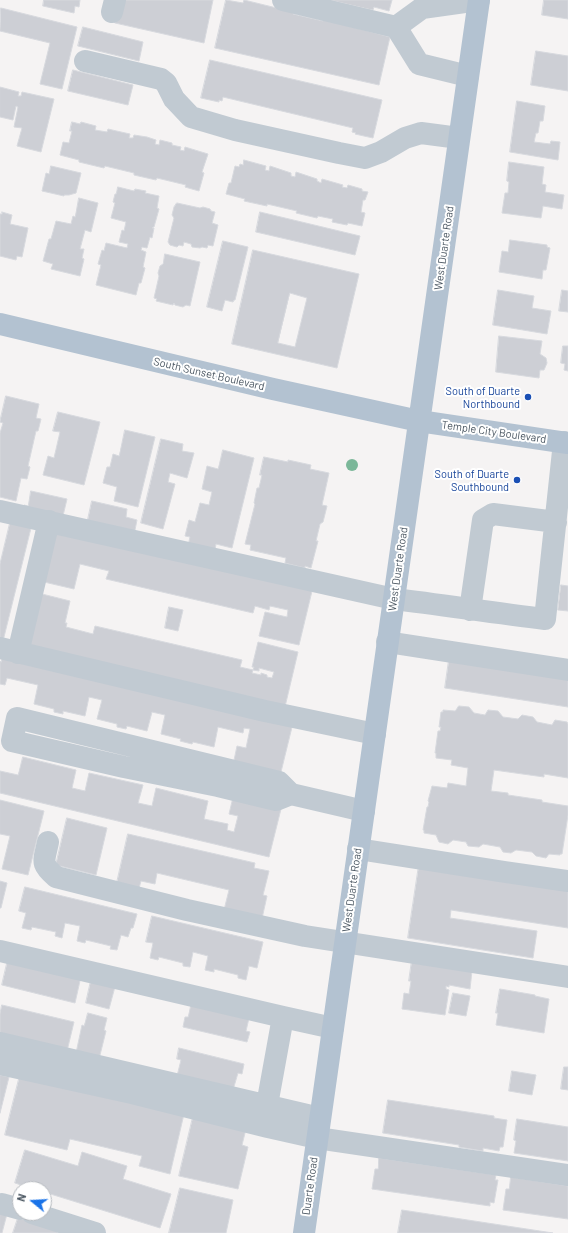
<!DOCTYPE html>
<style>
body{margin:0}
#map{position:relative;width:568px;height:1233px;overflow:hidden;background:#f5f3f3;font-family:Barlow,sans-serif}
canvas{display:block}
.north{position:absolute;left:12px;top:1181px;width:40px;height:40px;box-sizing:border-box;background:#fff;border:1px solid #b7bbc0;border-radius:50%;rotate:288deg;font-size:11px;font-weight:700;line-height:16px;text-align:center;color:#4a5661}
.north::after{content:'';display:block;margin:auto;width:14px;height:18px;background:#1a73e8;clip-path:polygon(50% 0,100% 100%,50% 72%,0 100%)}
</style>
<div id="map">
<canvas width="568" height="1233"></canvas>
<div class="north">N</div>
</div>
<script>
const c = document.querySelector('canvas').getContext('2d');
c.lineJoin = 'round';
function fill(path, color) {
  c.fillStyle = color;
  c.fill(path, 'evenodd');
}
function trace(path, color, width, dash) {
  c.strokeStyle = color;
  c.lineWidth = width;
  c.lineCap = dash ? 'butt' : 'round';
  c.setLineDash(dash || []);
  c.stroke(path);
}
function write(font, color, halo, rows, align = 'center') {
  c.font = font + ' Barlow,sans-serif';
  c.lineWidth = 4;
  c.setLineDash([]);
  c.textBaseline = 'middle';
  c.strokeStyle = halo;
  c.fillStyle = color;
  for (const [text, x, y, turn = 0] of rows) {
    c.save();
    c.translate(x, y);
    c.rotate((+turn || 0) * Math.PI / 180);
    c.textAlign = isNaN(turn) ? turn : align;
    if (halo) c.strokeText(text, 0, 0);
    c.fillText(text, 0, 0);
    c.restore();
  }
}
const building = new Path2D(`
 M44 0H80L79 7 75 6 74 13 43 6Z
 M121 0H213L204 43 115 23Z
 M226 0 243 3 244 0 293 12V14L323 21V19L390 37 379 85 215 48Z
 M330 0H392L389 11 374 7 373 10Z
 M544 0H568V19L542 15Z
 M1 8 77 27 62 89 40 84 50 43 0 31Z
 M83 27 143 42 139 61 78 46Z
 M536 51 568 56V91L531 85Z
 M210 60 382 100 373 138 355 134 356 133 352 132 353 128 223 97 222 101 219 100V102L201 98Z
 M73 70 133 85 128 105 68 91Z
 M0 87 19 92 18 96H21L22 92 54 99 41 152 17 146 22 128 14 127 18 107 16 106 13 120 0 117Z
 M517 101 545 106 543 121H540L538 133H536L534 142 550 144 551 141 560 142 558 160 510 152Z
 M72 122 80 124 81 122 96 126 95 130 107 132 108 129 121 132 130 134 129 138H133L134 135 147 137 156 140 155 144 159 145 160 140 172 143V145L181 147 180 150 184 151 185 147 208 154 202 172 204 173 199 191 185 187 186 185 157 178 156 180 134 175V173L105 166 104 168 79 162V160L60 155 63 142 69 143 72 131H70Z
 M244 160 266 166 265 170 269 171 270 166 291 173V176L295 177 296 172 317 179V181L321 183 322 179 343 185 342 187 347 188 348 185 362 189V191L368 192 365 200H363L361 212 365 213 362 226 348 223 347 225 332 222 333 219 318 216 317 218 296 213 297 211 267 204V206L244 201 245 199 226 194 229 183H231L235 166 239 167 240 164 243 165Z
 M509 162 544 167 542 184 546 185 545 192 564 195 562 209 543 206 541 218 502 213 505 193H508L509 182 507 181Z
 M51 166 81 173 76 193 69 195H64V196L42 191 46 173 49 174Z
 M118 187 134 191 135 189 146 191 145 193 159 196 157 208 159 209 154 227H153L152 228H154L152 238 150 237 147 248 142 247 141 250 146 252 143 267 145 268 141 283H139L136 295 96 285 101 265 98 264 102 250 104 251 106 243 127 248 128 244 119 242 122 230 124 231 126 222 111 218 115 203 113 202 115 194H116Z
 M79 198 98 203 91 232 85 230 80 249H84L82 258 84 259 80 276 51 269 53 264 43 261 49 239H51L56 221 71 224 73 216 75 217Z
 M177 203 200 208 203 207 210 209 211 211 215 212 212 223 218 225 213 246 208 245 207 248 202 247 200 248 192 247 191 244 184 242 183 246 179 245 177 247 170 245 168 242 174 218 172 215 174 207Z
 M2 212 12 215 10 224 28 228 22 257 17 256 16 260 0 256V214H2Z
 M260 212 360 236 355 255 256 232Z
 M510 240 547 245V247L550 248 546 270H543L542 279 499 272 502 251 508 252Z
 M223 241 248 247 235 300H234L233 302 225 300 222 311 207 307Z
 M253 250 359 274 337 368 232 344ZM290 293 307 298 295 347 278 343Z
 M165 254 200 262 190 306 186 305 183 307 175 305 174 303 173 305 156 301 157 299 154 298 159 276 158 273 160 266 163 264Z
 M498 290 534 296 532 308 551 311 547 334 493 325Z
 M562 290 568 291V312L559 311Z
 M499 336 542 341 540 354 546 358 547 363 544 370H540L539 378 496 372Z
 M563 346H568V371L564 370 565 364 561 363Z
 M6 396 39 404 36 418 41 419 38 431H36L28 466 30 467 27 479 21 478 16 501 0 497V433L3 423 0 422Z
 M58 412 100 422 84 485 43 475 48 456 54 458 60 432 53 431Z
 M125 430 155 437 138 507 114 501 117 487 103 483 107 467H110L113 454 119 456Z
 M161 439 183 444 182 451 194 453 187 478 170 473 168 482 175 484 163 529 141 523Z
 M223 450 254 458 232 548 216 544 214 556 187 550 190 537 185 536 189 520 195 522 200 503 209 505 212 492 202 489 207 466 218 469Z
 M264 457 288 462V460L311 465 310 469 329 473 322 505 327 506 323 522 320 524 316 541H318L311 568 305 566V568L285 563 286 558 250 550 251 545 245 544 255 504 254 503 257 488H259L262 475H260Z
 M31 491 67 499 62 520 23 510 24 505 28 506Z
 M92 501 127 509 126 517 137 520 134 535 87 524Z
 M11 519 32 524 3 641 0 640V564Z
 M58 527 313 587 299 645 259 636 265 612 287 617 288 610 270 606 269 610 255 606 253 613 106 579 109 571 80 564 74 589 44 582Z
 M561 585 568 586V611L558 610Z
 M42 594 70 601 65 623H67L66 627 93 634 95 626 242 660 240 667 253 670 252 673 261 675V673L267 675V677L272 678 274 672 259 668V671L253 670 254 667H252L258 642 298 652 284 711 28 651Z
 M169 607 183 610 178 631 165 628Z
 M3 655 293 723 280 776 233 765 237 746 246 748 250 729 244 728 243 733 218 727 214 747 193 742 192 744 180 741 181 739 161 734 165 715 152 712 147 731 127 726 126 729 117 727V724L97 719 102 700 89 697 85 716 63 711V714L54 712V709L34 704 38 685 7 678 5 685 0 684V661L1 662Z
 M449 660 568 678V707L445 688Z
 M459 706 469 707 474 713 485 715 488 710 498 711 503 717 518 719 522 715 533 717 537 722 552 725 555 720 567 722 568 724V778L544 774V777L494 770 491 791 508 793V795L542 800V802L568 806V815L562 854H560V855L549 854 546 858 536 856 532 852 516 850 511 853 503 852 500 847 483 844 479 847 468 846 466 842 453 840 448 844 439 842 436 835 424 833V830H423L427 807H428L429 802 428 801 432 786 447 788 448 783 466 786 468 768 451 765 452 760 436 758V753H435L438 731H440L441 727H439L441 712H443V710L455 711Z
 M23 757 76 770 72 788 85 791 89 773 143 785 138 803 152 806 156 788 208 801 204 819 228 824 227 830 234 832 238 816 229 814 234 793 282 805 269 857 0 793V771L18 775Z
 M0 800 44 811 28 875 2 869 10 836 0 834Z
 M67 818 107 828 96 875 56 865Z
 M128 834 255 863 254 868 269 871 263 895 267 896 261 923 223 914 229 890 157 873 155 884 141 881 138 892 116 887Z
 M419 865 568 887V928L451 910 450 918 537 931 533 958 408 938Z
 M0 881 7 883 1 908H0Z
 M25 887 137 914 133 928H131L128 937 121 935 117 950 110 949 111 946 86 940 85 943 77 941 80 926 65 923 62 938 55 936 56 932 32 927 31 930 22 928 26 913 19 911Z
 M152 916 263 942 257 968 249 966 246 980 238 978V975L214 969V972L205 970 208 956 193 952 190 967 183 966V963L159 957 158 960 150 958 153 943 146 942Z
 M9 955 82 972 75 1003 2 985Z
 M412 960 472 971 470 989 449 985V987L446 986V989L449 990 445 1015 402 1009 404 993 409 994 411 981H409Z
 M92 976 116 983 109 1009 86 1003Z
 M500 989 535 995V996L549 999 544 1033 496 1025 498 1013H496Z
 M453 993 470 996 466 1016 449 1013Z
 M192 1001 250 1014 246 1031 250 1032 247 1042 183 1027 185 1017H188Z
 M2 1005 74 1022 67 1051 0 1036V1014Z
 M88 1013 107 1018 104 1030 106 1031 99 1059 76 1053 82 1025 84 1026Z
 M179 1048 244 1064 242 1074 238 1073 233 1090 177 1076 181 1060 177 1059Z
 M564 1067H568V1090L561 1089Z
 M512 1071 536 1075 532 1095 509 1091Z
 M0 1075 9 1077 0 1113Z
 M20 1075 184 1114 170 1174 139 1166 142 1156 70 1139 67 1150 5 1135Z
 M388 1100 494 1116V1118L507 1120 503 1147H500L499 1151 483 1148V1151L459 1147V1145L383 1133Z
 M193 1117 246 1129 242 1145 248 1147 238 1189 179 1176Z
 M517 1119 568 1127V1161L514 1153 516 1141 514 1140Z
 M25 1150 78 1166 82 1152 127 1166 123 1179 171 1194 160 1228 44 1192V1189H33L15 1183Z
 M379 1158 496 1175 495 1180H498L494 1203 490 1202V1206L372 1189 375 1169H378Z
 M511 1177 568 1186V1219L503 1210 506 1189H509Z
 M180 1188 233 1200 226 1233H169Z
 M402 1210 553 1233H398Z
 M0 1212 7 1214 2 1233H0Z
 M18 1218 58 1229 57 1233H13Z`);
fill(building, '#cdcfd5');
trace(building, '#d7d9de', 1);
trace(new Path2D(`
 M283 0 396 27 419 64 468 76
 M112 12 115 0
 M396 27 422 8 479 0
 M85 61 161 79 166 83 174 99 191 117 235 130 339 153 365 158 381 152 405 138 421 133 459 138
 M0 511 394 599C444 605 494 613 545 619L564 442
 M470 610 483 520 493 514 556 522
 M387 642 568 670
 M0 648 265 711 375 734
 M18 653 49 521
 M291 794 279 782 17 718 12 741 124 767 218 786 276 800 291 794 364 811
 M48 842C44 862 40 863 56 877L187 910 305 936 568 977
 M358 849 505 872 568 881
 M0 951 283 1017 333 1028
 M0 1043 320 1118
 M0 1064 132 1093 268 1127 317 1138 568 1175
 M267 1105 283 1017
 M2 1204 20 1209
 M32 1213 95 1233`), '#c1cad2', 22);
trace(new Path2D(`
 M0 324 273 389 419 421 568 443
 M304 1233 479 0`), '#b3c2d1', 22);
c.fillStyle = '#7bb799';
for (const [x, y] of [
 [352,465]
]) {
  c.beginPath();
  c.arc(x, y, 6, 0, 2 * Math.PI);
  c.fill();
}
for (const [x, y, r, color] of [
 [528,397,4,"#1a4fb4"],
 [517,480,4,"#1a4fb4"]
]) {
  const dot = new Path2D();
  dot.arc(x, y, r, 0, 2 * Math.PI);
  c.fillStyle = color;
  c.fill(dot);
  trace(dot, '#fff', 1.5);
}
write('11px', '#4a5661', '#fff', [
 ["West Duarte Road",444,248,-82],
 ["South Sunset Boulevard",209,374,13],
 ["Temple City Boulevard",494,432,8],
 ["West Duarte Road",398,569,-82],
 ["West Duarte Road",352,890,-82],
 ["Duarte Road",310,1186,-82]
]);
write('11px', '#164399', '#fff', [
 ["South of Duarte",520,391],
 ["Northbound",520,404],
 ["South of Duarte",509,474],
 ["Southbound",509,487]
], 'right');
</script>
